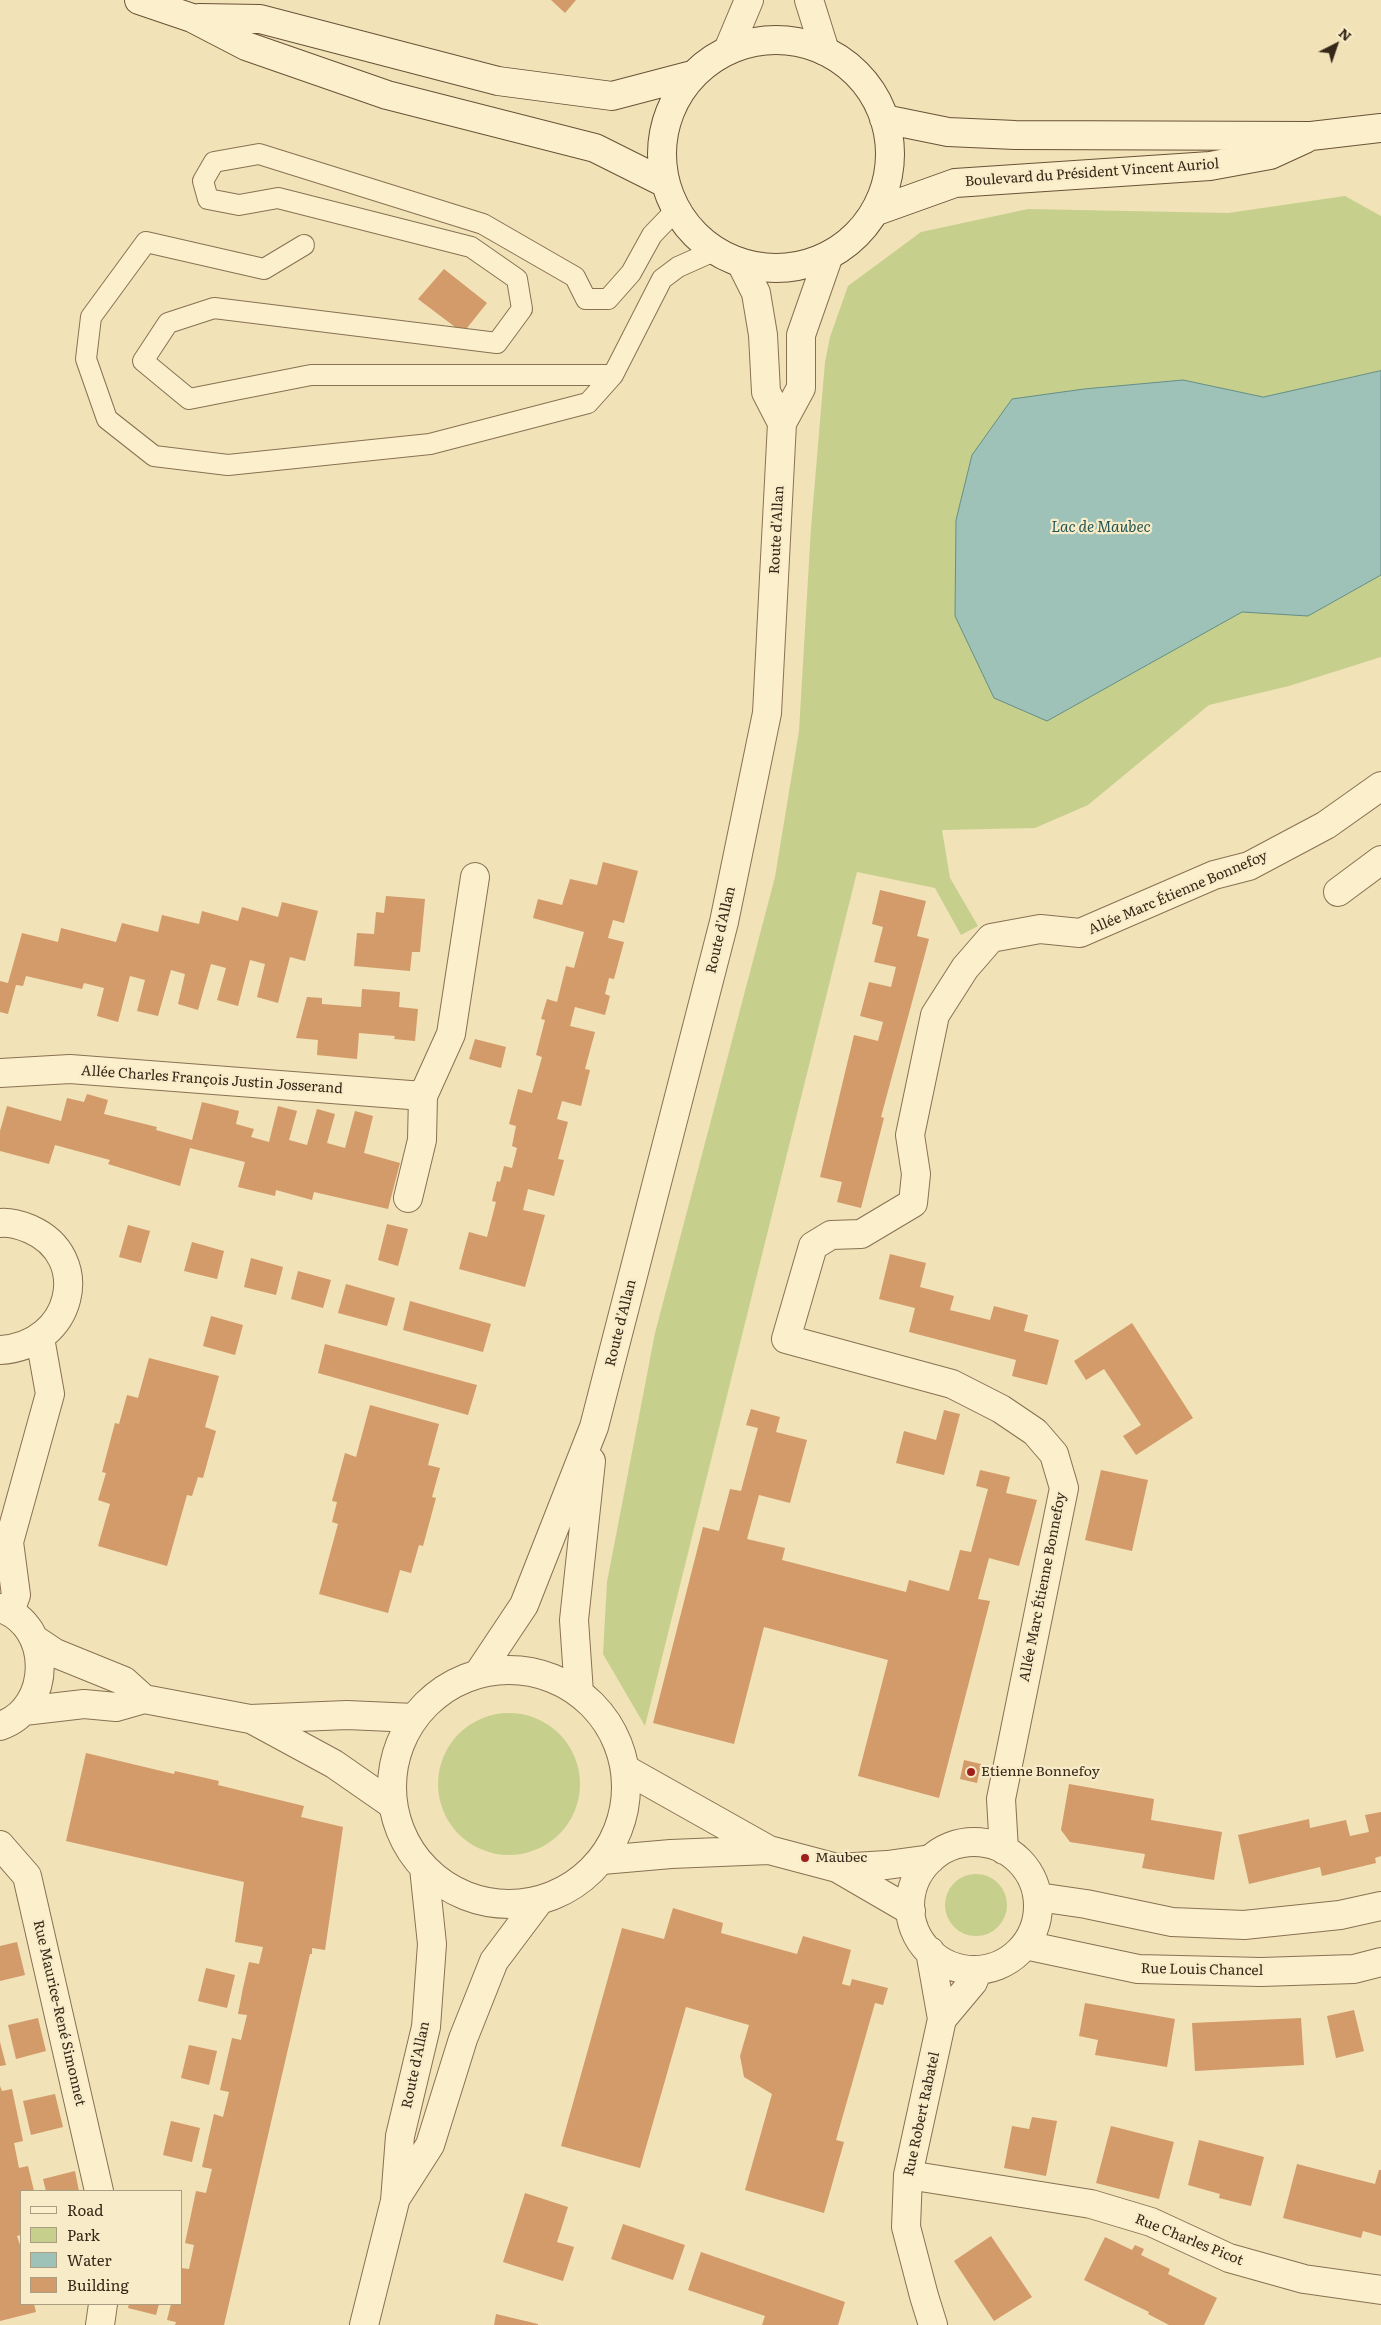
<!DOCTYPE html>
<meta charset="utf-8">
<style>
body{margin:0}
#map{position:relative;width:1381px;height:2325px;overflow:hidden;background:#f1e2b8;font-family:Literata,serif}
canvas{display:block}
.legend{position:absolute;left:20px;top:2190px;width:162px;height:115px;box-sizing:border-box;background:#f8ecc8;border:1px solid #aa9e82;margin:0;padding:6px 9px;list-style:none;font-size:15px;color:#362819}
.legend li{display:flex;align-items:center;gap:10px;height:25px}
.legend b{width:25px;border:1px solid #aa9e82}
.north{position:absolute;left:1311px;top:20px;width:50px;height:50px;-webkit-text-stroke:4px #f8ecc8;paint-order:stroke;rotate:41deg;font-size:14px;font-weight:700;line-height:20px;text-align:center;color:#362819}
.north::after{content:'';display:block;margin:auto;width:18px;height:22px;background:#362819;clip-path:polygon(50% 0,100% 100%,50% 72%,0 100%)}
</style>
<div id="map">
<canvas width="1381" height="2325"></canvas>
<ul class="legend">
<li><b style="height:6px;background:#fcefcc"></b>Road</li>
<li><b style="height:14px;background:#c6d08c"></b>Park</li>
<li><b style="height:14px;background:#9ec1b8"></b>Water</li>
<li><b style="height:14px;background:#d39a6a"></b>Building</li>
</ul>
<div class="north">N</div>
</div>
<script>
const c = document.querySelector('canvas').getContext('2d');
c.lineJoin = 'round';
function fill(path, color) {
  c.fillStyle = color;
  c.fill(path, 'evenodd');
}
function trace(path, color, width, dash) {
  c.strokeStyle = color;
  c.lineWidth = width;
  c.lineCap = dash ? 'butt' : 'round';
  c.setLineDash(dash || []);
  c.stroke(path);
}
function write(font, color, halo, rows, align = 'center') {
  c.font = font + ' Literata,serif';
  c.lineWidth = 4.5;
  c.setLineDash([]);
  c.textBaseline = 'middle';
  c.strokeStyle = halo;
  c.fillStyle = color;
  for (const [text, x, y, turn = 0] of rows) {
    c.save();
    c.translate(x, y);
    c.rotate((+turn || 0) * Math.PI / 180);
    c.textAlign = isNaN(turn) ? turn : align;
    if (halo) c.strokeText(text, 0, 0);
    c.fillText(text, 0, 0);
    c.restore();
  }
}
fill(new Path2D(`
 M1345 196 1381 216V657L1289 686 1209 705 1088 805 1035 828 942 830 950 878 978 926 961 935 935 888 857 872 645 1726 603 1654 607 1582 655 1333 775 877 799 731 811 528 825 362 830 337 848 286 921 232 1028 209 1228 213Z
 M438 1784a71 71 0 1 1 142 0a71 71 0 1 1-142 0Z
 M945 1905a31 31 0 1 1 62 0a31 31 0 1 1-62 0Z`), '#c6d08c');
const water = new Path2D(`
 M1381 371V575L1308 616 1242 612 1047 721 994 698 955 616 956 520 972 455 1012 399 1084 389 1183 380 1263 397Z`);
fill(water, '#9ec1b8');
trace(water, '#658f86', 1);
fill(new Path2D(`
 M551 0H576L565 13Z
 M444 269 487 303 463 333 418 299Z
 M603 862 638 871 624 923 613 920 608 938 624 942 614 979 609 978 605 994 610 996 605 1015 575 1007 570 1026 595 1032 585 1069 590 1070 581 1106 562 1101 557 1119 568 1122 558 1159 564 1160 554 1196 528 1189 523 1210 545 1215 525 1287 459 1269 469 1232 487 1237 496 1202 492 1201 497 1181 500 1182 504 1166 512 1168 517 1148 512 1146 516 1126 509 1124 518 1089 532 1093 542 1057 536 1055 545 1020 541 1019 547 999 557 1002 566 966 574 968 584 932 533 918 538 899 562 905 570 879 597 885Z
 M880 890 926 901 917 936 929 939 881 1117 884 1118 861 1208 837 1202 842 1182 820 1177 854 1035 878 1041 883 1022 860 1016 869 982 891 987 896 967 874 962 883 927 872 924Z
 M386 896 425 899 420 952H412L410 971 354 966 357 933 374 934 376 912 384 913Z
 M282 902 318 911 305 961 290 957 278 1003 257 997 265 964 250 960 238 1006 217 1000 226 968 211 964 198 1010 178 1004 185 974 171 970 158 1016 137 1011 145 980 130 976 118 1022 97 1016 104 988 84 983 82 989 26 976 23 986 16 985 8 1014 0 1012V981L8 983 22 933 58 942 61 928 116 942 122 923 158 932 162 915 199 924 202 911 238 921 242 907 278 917Z
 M362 989 400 992 399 1007 418 1009 415 1041 394 1039 395 1036 359 1033 357 1059 317 1055 318 1040 296 1038 307 997 322 998V1004L361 1007Z
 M475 1039 506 1047 501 1068 469 1059Z
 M87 1094 108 1100 104 1114 157 1127 156 1130 192 1140 202 1102 239 1111 236 1124 254 1129 251 1137 269 1142 278 1106 297 1111 289 1140 307 1145 317 1109 335 1114 327 1143 345 1148 355 1111 373 1116 364 1153 400 1163 388 1209 314 1192 312 1200 276 1190 275 1196 238 1187 245 1162 190 1148 180 1186 108 1164 110 1160 55 1145 49 1164 0 1151V1131L7 1106 61 1121 67 1098 84 1102Z
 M387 1224 408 1229 398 1266 378 1260Z
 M128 1225 150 1231 141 1263 119 1257Z
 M192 1242 224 1251 217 1279 184 1271Z
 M890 1254 926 1263 920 1287 954 1296 950 1310 990 1320 994 1306 1028 1315 1024 1331 1059 1340 1047 1385 1012 1376 1016 1360 909 1332 915 1308 879 1299Z
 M251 1258 283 1267 276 1295 244 1287Z
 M298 1271 331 1280 323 1308 291 1299Z
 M346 1284 395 1298 387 1326 338 1313Z
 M410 1301 491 1324 483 1352 403 1330Z
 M211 1316 243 1325 235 1355 203 1346Z
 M1132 1323 1193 1418 1136 1455 1123 1436 1141 1425 1104 1369 1086 1380 1074 1361Z
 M325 1344 477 1385 468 1415 318 1373Z
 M149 1358 219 1376 205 1427 216 1431 203 1478 198 1477 192 1496 187 1495 167 1566 98 1546 110 1504 98 1500 106 1473 102 1472 115 1423 119 1424 127 1395 138 1398Z
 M370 1405 439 1424 428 1465 440 1468 432 1497 436 1498 423 1546 419 1545 411 1573 400 1570 388 1613 319 1594 338 1524 332 1522 337 1502 332 1501 345 1453 356 1457Z
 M751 1409 780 1417 776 1432 807 1440 790 1503 759 1495 747 1539 785 1548 782 1560 906 1592 909 1580 949 1591 960 1550 971 1552 988 1489 976 1486 980 1470 1010 1477 1006 1493 1037 1500 1019 1566 989 1558 978 1599 990 1601 939 1798 858 1776 888 1660 764 1627 734 1744 653 1723 703 1527 719 1531 730 1489 741 1491 758 1428 746 1425Z
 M944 1410 960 1414 944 1475 896 1463 904 1431 936 1440Z
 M1101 1470 1148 1480 1132 1551 1085 1540Z
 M86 1753 174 1774 175 1771 219 1781 218 1785 304 1806 301 1817 343 1827 325 1950 312 1948V1954H310L224 2325H175L176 2322 167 2320 171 2304H181V2268L189 2269 194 2245 185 2243 196 2191 206 2193 212 2169 202 2167 208 2140 214 2114 223 2117 229 2092 220 2090 232 2038 241 2040 247 2015 238 2014 243 1988 249 1962 259 1964 263 1947 235 1942 244 1882 66 1841Z
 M964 1760 981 1764 977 1783 960 1779Z
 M1069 1784 1154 1799 1151 1820 1222 1832 1214 1880 1142 1868 1145 1854 1070 1842 1061 1830Z
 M1381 1812V1856L1375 1858 1376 1863 1322 1876 1320 1867 1249 1884 1238 1835 1309 1819 1310 1828 1346 1820 1350 1836 1369 1832 1365 1815Z
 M673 1908 723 1923 721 1933 797 1954 803 1936 851 1950 842 1984 850 1986 852 1979 888 1988 883 2005 875 2003 836 2140 844 2142 824 2213 745 2190 772 2094 744 2077 740 2056 749 2025 686 2007 640 2168 561 2146 622 1928 664 1939Z
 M17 1942 25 1975 0 1981V1946Z
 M206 1968 235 1975 227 2008 198 2001Z
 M1085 2003 1175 2019 1167 2067 1095 2055 1098 2040 1079 2036Z
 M1354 2010 1364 2051 1336 2058 1327 2016Z
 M38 2018 46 2051 16 2059 8 2025Z
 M1301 2018 1304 2065 1195 2071 1192 2023Z
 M0 2042 6 2065 0 2066Z
 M189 2045 217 2051 209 2085 181 2078Z
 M0 2086 2 2091 12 2089 23 2141 14 2143 19 2168 28 2166 34 2191H21V2235L17 2236 21 2248V2304H34L36 2312 0 2321Z
 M55 2094 63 2127 31 2135 23 2101Z
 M1032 2117 1057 2121 1046 2176 1004 2168 1012 2126 1029 2129Z
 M171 2121 200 2128 192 2162 163 2155Z
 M1111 2126 1174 2142 1159 2199 1096 2183Z
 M1199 2140 1264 2157 1251 2206 1219 2198 1220 2194 1188 2185Z
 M1297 2164 1375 2184 1379 2170H1381V2236L1363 2231 1361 2238 1283 2218Z
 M75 2171 79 2191H46L43 2179Z
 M525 2193 568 2207 557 2242 574 2247 563 2281 503 2262Z
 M623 2224 685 2245 673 2280 611 2259Z
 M991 2236 1032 2297 994 2321 954 2261Z
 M1105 2237 1132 2250 1135 2245 1144 2249 1141 2255 1170 2269 1168 2274 1217 2298 1204 2325H1169L1148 2314 1149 2312 1084 2280Z
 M701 2252 845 2302 838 2325H762L765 2316 688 2290Z
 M129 2304H159L156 2315 128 2308Z
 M496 2314 538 2324V2325H494Z`), '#d39a6a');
const service = new Path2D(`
 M676 210 652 235 631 273 608 299H586L575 277 483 224 259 154 214 162 203 181 208 199 239 205 278 198 471 247 517 279 522 309 497 343 214 308 168 323 143 361 189 399 311 375H613L662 279 678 267 714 251
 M304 245 264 269 146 242 91 317 86 359 107 419 154 456 228 465 430 444 588 403 613 375`);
const minor = new Path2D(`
 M1338 892 1381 860
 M0 1073 70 1069 423 1096 422 1140 408 1198
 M423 1096 451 1034 475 877
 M0 1223C10 1222 20 1225 30 1229 94 1257 73 1346 0 1350
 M9 1542 16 1595 10 1611
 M0 1556 9 1542 50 1394 40 1338
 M0 1608C53 1625 53 1708 0 1726
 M34 1639 55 1653 124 1681 144 1699
 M24 1711 84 1704 116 1707 144 1699 250 1719 347 1715 414 1718
 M251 1719 334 1764 393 1805
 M625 1769 769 1850
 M910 1906a64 64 0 1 1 128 0a64 64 0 1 1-128 0Z
 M0 1845 27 1876 99 2191
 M1004 1850 1001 1799 1064 1488 1054 1454 1035 1432 1001 1409 952 1384 786 1339 813 1246 831 1235 861 1234 913 1203 916 1174 910 1135 935 1015 965 968 991 938 1040 929 1080 933 1214 875 1249 866 1326 825 1381 786
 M602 1860 671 1854 769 1850 837 1868 911 1911
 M837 1868 887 1865 931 1859
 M1038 1897 1086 1904 1172 1922 1244 1925 1340 1915 1381 1906
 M1025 1945 1138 1969 1261 1972 1354 1969 1381 1962
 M930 1951 942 2019 908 2175 906 2227 924 2296 933 2325
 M942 2019 973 1982 978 1970
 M908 2175 1091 2204 1151 2222 1229 2258 1304 2279 1381 2290
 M100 2325 103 2304`);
const tertiary = new Path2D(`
 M809 0 825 51
 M728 50 749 0
 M741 263 756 293 763 335 766 392 782 423
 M392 1787a117 117 0 1 1 234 0a117 117 0 1 1-234 0Z
 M478 1674 524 1605 594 1427 724 922 767 713 782 423 801 388V335L829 255
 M579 1693 574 1620 591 1461
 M398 2195 430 2145 463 2039 494 1961 539 1901
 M364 2325 395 2201 400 2136 426 2027 432 1944 424 1868`);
const secondary = new Path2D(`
 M139 0 192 18 246 46 387 95 595 148 665 183
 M199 18 260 19 498 81 612 96 692 75
 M662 154a114 114 0 1 1 228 0a114 114 0 1 1-228 0Z
 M884 119 948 132 1015 135 1311 136 1381 128
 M874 212 955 183 1210 166 1270 155 1305 139`);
trace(service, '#897152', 22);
trace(minor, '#897152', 30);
trace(tertiary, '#897152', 30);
trace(secondary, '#6a5236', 30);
trace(service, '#fcefcc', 20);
trace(minor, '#fcefcc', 28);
trace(tertiary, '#fcefcc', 28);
trace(secondary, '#fcefcc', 28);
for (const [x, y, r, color] of [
 [971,1772,5,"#9d201d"],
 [805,1858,5,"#9d201d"]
]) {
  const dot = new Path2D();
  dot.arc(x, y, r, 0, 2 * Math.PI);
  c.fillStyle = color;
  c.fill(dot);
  trace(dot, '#f8ecc8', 2);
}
write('14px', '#362819', '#f8ecc8', [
 ["Boulevard du Président Vincent Auriol",1092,173,-4],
 ["Route d'Allan",777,530,-87],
 ["Allée Marc Étienne Bonnefoy",1178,893,-23],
 ["Route d'Allan",721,930,-77],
 ["Allée Charles François Justin Josserand",212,1080,4],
 ["Route d'Allan",621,1323,-76],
 ["Allée Marc Étienne Bonnefoy",1043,1587,-79],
 ["Rue Louis Chancel",1202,1970,1],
 ["Rue Maurice-René Simonnet",59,2013,77],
 ["Route d'Allan",416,2065,-78],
 ["Rue Robert Rabatel",922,2114,-78],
 ["Rue Charles Picot",1189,2240,22]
]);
write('14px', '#362819', '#f8ecc8', [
 ["Etienne Bonnefoy",981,1772],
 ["Maubec",815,1858]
], 'left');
write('italic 15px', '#265756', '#f8ecc8', [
 ["Lac de Maubec",1101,528]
]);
</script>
